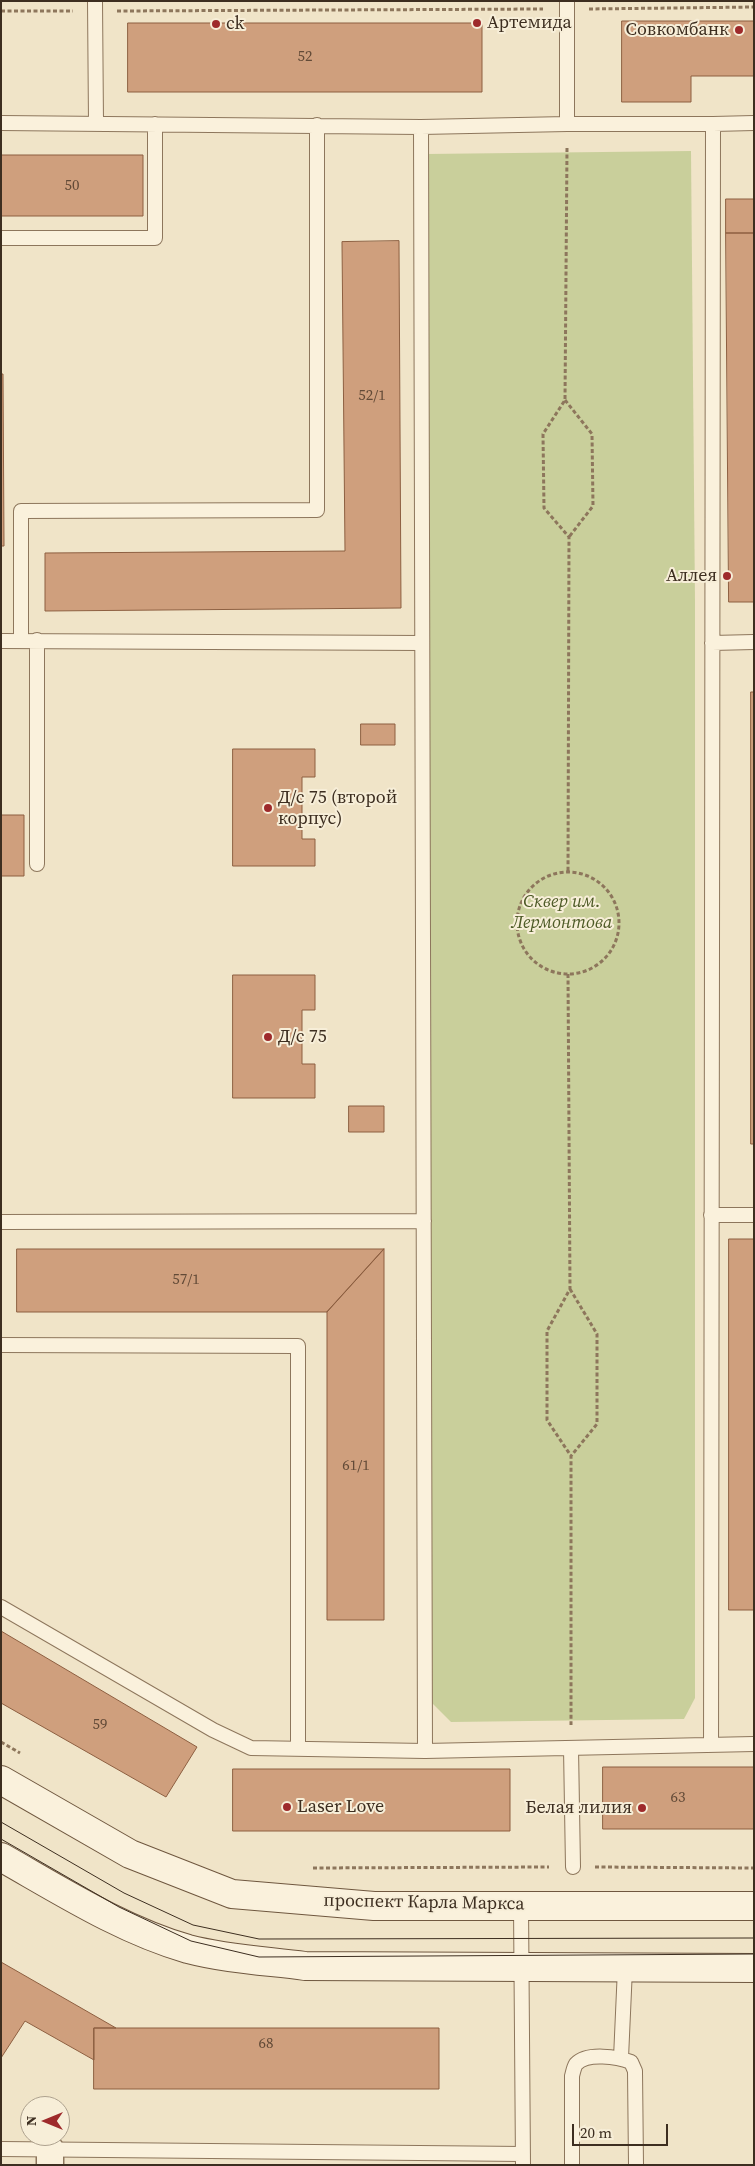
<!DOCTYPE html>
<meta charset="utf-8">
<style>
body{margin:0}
#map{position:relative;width:755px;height:2166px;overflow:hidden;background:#f0e4c8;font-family:"Source Serif 4",serif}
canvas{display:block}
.frame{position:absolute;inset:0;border:2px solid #3d2e20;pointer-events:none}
.north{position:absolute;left:20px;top:2096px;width:50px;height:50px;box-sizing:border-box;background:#f7eed8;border:1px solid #ada18e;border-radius:50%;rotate:270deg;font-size:14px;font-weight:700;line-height:20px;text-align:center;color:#3d2e20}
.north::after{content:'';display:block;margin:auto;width:18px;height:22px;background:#9e2a2b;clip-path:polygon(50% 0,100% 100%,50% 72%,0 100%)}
.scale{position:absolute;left:572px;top:2124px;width:96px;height:22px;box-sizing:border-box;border:2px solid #3d2e20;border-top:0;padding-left:6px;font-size:15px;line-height:18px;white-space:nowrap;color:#3d2e20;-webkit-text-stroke:4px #f7eed8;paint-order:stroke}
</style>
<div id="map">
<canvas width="755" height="2166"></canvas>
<div class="frame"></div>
<div class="north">N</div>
<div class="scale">20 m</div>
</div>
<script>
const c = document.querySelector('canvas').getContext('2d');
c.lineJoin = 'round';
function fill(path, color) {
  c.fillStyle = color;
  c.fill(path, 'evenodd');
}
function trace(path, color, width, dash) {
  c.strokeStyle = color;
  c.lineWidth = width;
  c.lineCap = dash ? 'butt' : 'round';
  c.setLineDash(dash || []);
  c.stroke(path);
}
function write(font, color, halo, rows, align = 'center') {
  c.font = font + ' "Source Serif 4",serif';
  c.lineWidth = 4;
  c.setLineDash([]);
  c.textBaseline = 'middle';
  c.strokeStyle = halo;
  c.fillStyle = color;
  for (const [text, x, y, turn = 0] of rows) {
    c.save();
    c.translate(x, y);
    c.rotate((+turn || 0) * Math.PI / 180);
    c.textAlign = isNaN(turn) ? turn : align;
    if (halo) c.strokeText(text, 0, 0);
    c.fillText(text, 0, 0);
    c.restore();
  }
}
fill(new Path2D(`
 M691 151 695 602V1698L684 1719 451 1722 429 1700 426 154Z`), '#c9cf9b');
const building = new Path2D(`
 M622 21H754V76H691V102H622Z
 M128 23H482V92H128Z
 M1 155H143V216H1Z
 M726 199H754V233H726Z
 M726 233H754V602H729Z
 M399 241 401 608 45 611V553L345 551 342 242Z
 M1 374H3L4 546H1Z
 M751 692H754V1144H751Z
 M361 724H395V745H361Z
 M233 749H315V777H302V839H315V866H233Z
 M1 815H24V876H1Z
 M233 975H315V1010H302V1064H315V1098H233Z
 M349 1106H384V1132H349Z
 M729 1239H754V1610H729Z
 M17 1249H384L327 1312H17Z
 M384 1249V1620H327V1312Z
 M1 1631 197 1747 166 1797 1 1703Z
 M603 1767H754V1829H603Z
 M233 1769H510V1831H233Z
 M1 1962 116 2028H94V2060L25 2021 1 2058Z
 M94 2028H439V2089H94Z`);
fill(building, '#cf9f7d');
trace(building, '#8d5f41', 1);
const service = new Path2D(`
 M95 1 96 123
 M1 123 421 127 567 124H713L711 1744
 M567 124V1
 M713 124 754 123
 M421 127 425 1751
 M1 238H155V124
 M37 640V864
 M1 641 422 643
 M21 641V511L317 510V125
 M712 643 754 642
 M711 1215H754
 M1 1222 424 1221
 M1 1345 298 1346V1748
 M1 1607 213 1730 251 1748 425 1751 754 1744
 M571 1748 573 1867
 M521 1906 523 2165
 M621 2058 625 1968
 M1 2149 523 2154
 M572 2165V2076C573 2072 574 2067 576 2064 587 2052 618 2057 631 2062L635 2071 636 2165`);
const minor = new Path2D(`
 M50 2165V2149`);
const secondary = new Path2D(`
 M1 1780 130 1854 232 1894 374 1906H754
 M1 1857C61 1891 122 1930 188 1949 226 1959 267 1961 305 1966L754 1968`);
trace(service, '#8d765c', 16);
trace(minor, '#8d765c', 29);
trace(secondary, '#6f573f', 30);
trace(new Path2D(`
 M589 9 754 7
 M1 11H73
 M117 11 543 9
 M567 148 565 400 543 434 544 508 569 537 568 872
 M565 400 592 434 593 506 569 537
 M517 923a51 51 0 1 1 102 0a51 51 0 1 1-102 0Z
 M568 974 570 1289 547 1331V1420L571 1456V1725
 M570 1289 597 1334V1424L571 1456
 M1 1742 20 1753
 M595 1867 754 1868
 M313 1868 549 1867`), '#8d765c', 3, [4, 2.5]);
trace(service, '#faf1dc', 14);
trace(minor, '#faf1dc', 26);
trace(secondary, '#faf1dc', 28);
trace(new Path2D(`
 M1 1822 124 1893 193 1925 259 1939 754 1938
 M1 1839 119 1907 191 1941 259 1957 754 1954`), '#3d2e20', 1);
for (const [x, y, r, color] of [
 [477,23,5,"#9e2a2b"],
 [216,24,5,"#9e2a2b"],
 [739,30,5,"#9e2a2b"],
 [727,576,5,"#9e2a2b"],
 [268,808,5,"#9e2a2b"],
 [268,1037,5,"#9e2a2b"],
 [287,1807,5,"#9e2a2b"],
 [642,1808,5,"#9e2a2b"]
]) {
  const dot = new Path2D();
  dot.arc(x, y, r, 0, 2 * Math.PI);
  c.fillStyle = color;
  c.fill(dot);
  trace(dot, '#f7eed8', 2);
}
write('15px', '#624a37', null, [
 ["52",305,57],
 ["50",72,186],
 ["52/1",372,396],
 ["57/1",186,1280],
 ["61/1",356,1466],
 ["59",100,1725],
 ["63",678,1798],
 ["68",266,2044]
]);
write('18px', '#3d2e20', '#f7eed8', [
 ["Артемида",487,23],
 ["ck",226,24],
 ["Совкомбанк",729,30,"right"],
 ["Аллея",717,576,"right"],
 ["Д/с 75 (второй",278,798],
 ["корпус)",278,819],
 ["Д/с 75",278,1037],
 ["Laser Love",297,1807],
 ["Белая лилия",632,1808,"right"]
], 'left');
write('italic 18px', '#4d5a26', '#f7eed8', [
 ["Сквер им.",562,902],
 ["Лермонтова",562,923]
]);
write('18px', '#3d2e20', '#f7eed8', [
 ["проспект Карла Маркса",424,1903,1]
]);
</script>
